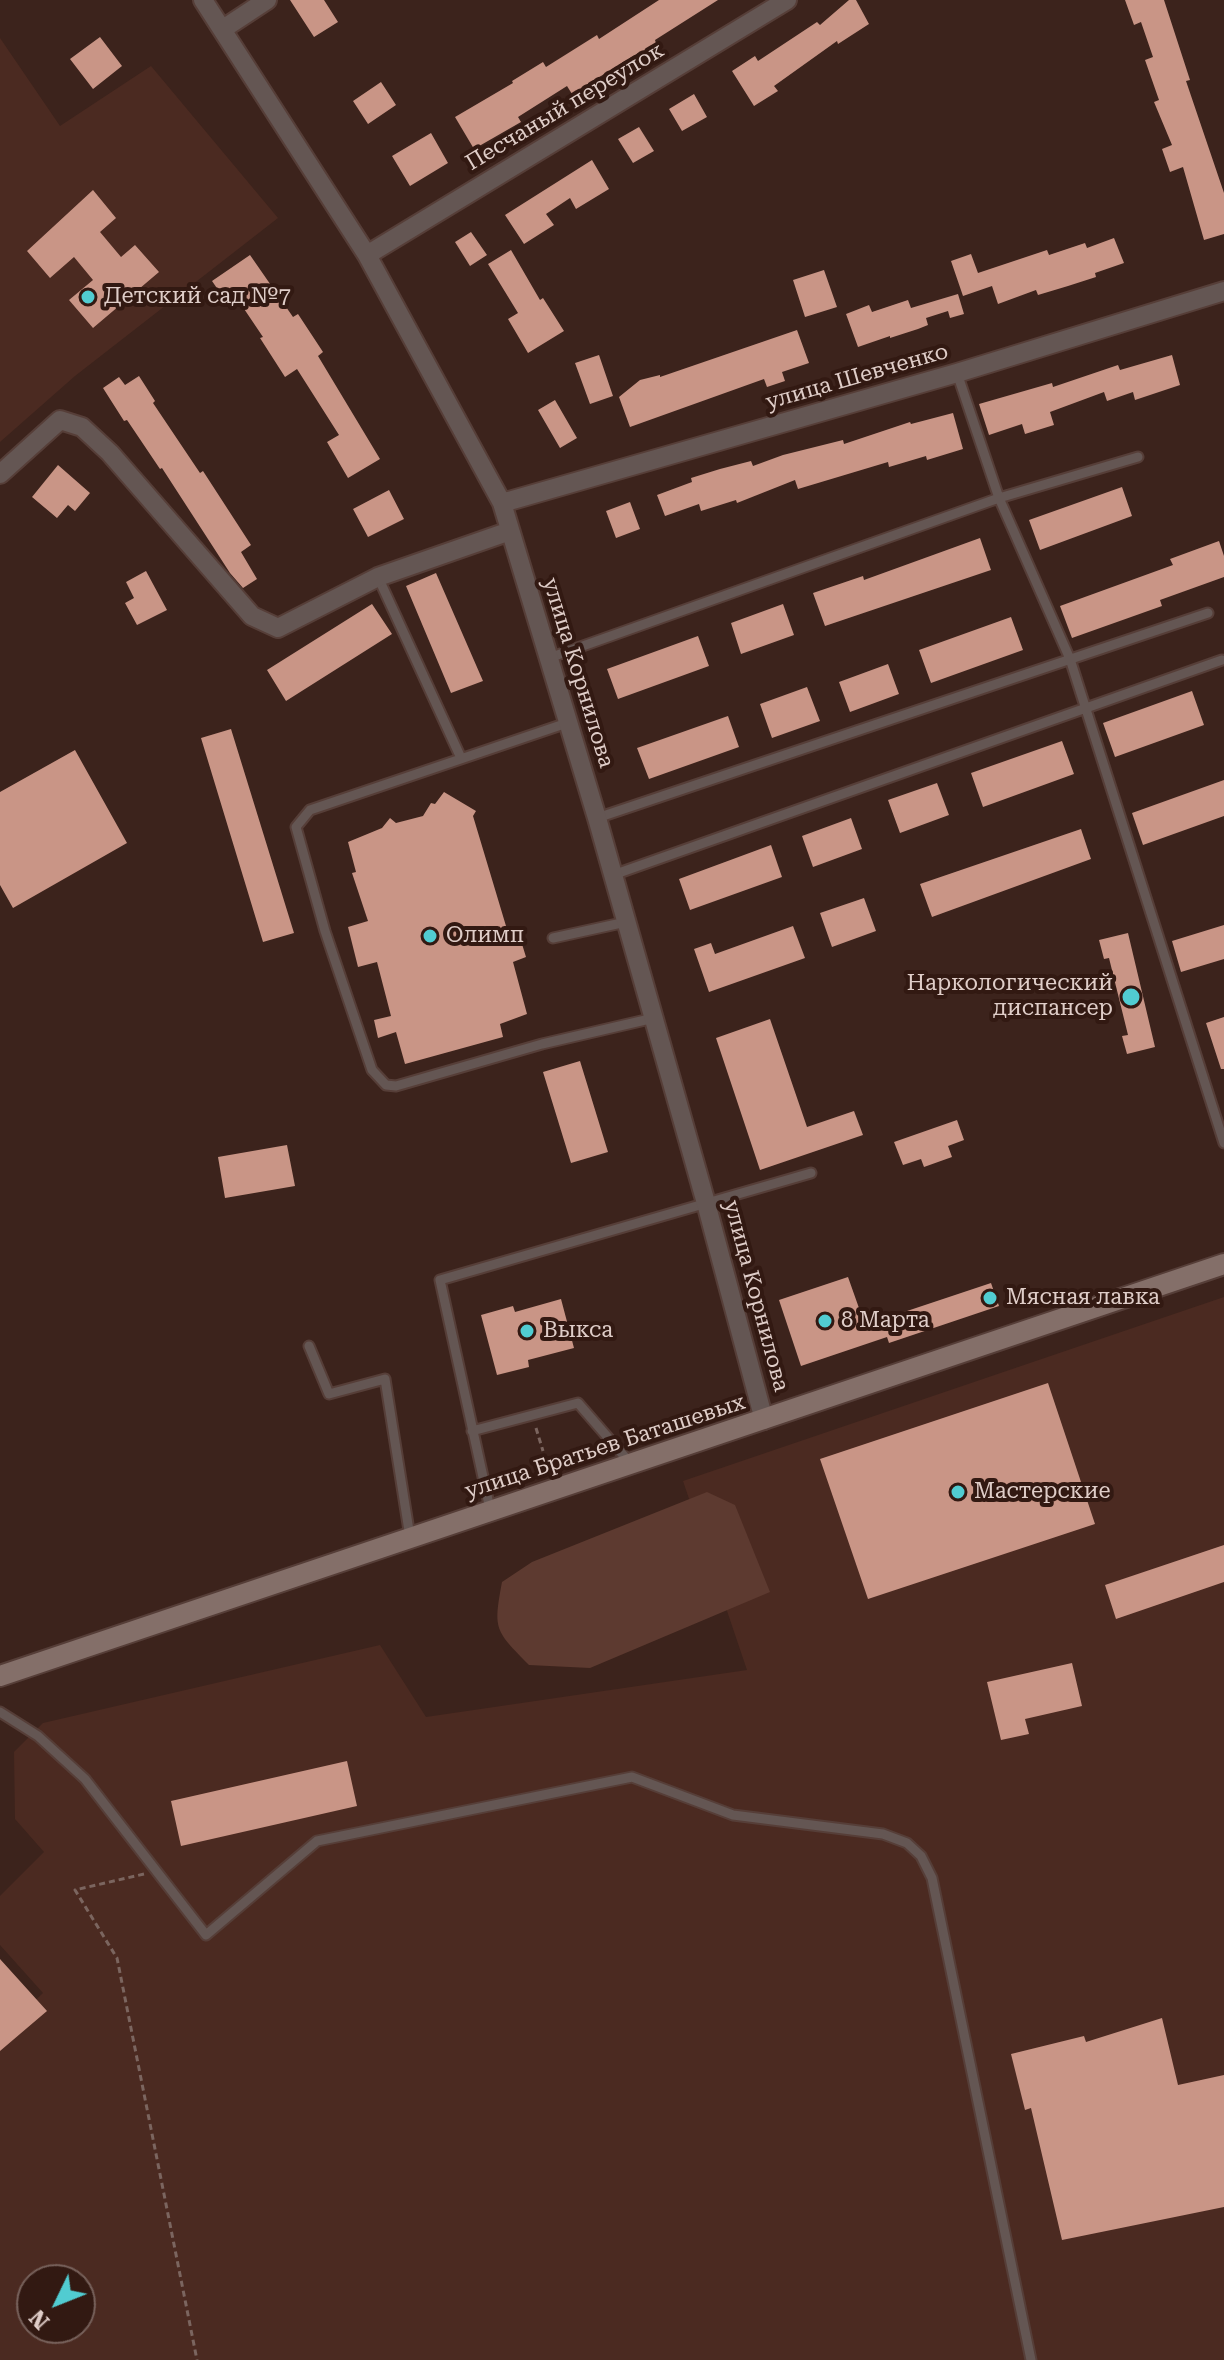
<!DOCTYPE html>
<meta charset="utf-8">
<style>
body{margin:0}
#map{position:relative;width:1224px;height:2360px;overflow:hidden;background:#3c231c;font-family:"Roboto Serif",serif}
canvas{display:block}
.north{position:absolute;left:16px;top:2264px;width:80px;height:80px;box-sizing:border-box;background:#321912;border:2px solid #77615b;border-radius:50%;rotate:227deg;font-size:22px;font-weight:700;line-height:32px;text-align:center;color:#dfcdc8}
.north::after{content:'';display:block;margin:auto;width:28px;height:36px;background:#51ccd1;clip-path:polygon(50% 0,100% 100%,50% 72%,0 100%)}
</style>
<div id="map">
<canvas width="1224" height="2360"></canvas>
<div class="north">N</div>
</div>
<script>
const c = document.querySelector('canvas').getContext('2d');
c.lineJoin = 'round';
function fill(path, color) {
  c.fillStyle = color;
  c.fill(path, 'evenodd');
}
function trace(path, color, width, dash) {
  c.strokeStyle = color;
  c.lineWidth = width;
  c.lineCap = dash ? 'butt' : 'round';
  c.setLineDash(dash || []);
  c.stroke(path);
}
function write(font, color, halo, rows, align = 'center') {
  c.font = font + ' "Roboto Serif",serif';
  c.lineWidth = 8;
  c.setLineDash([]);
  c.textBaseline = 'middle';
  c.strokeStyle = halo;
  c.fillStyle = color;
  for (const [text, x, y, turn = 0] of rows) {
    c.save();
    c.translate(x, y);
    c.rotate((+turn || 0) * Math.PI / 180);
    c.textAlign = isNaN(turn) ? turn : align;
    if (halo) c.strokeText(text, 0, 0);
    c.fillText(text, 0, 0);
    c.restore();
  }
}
fill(new Path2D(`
 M0 38 60 126 151 66 278 218 75 376 0 442Z
 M1224 1297V2360H0V2021L7 2027 43 1993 0 1945V1896L44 1852 15 1819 14 1752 43 1723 380 1645 426 1717 747 1670 683 1481ZM32 2280H80V2328H32Z`), '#4b2a21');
fill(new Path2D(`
 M707 1492 735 1505 770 1592 590 1668 529 1665C495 1630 493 1630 502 1582L532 1562Z`), '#5d3a30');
fill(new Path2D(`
 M290 0H324L338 22 314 37Z
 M659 0H718L655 40 657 47 640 57 638 53 572 94 567 86 518 117 521 122 474 149 455 117 513 83 512 81 543 62 546 67 597 35 599 39Z
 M849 0H856L869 24 838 44 837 41 774 86 778 91 754 106 732 71 755 56 758 61 817 22 820 25Z
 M1125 0H1164L1190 80 1186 81 1224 193V234L1204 240 1183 167 1170 172 1162 149 1172 145 1154 102 1159 100 1145 60 1153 57 1141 22 1134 25Z
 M100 37 122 66 93 89 70 59Z
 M381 82 396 105 368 124 353 101Z
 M694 94 707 117 682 131 669 109Z
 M639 127 654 151 633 163 618 139Z
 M431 133 448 163 410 186 392 156Z
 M592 160 609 189 576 209 570 198 546 214 554 225 524 244 505 215Z
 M93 190 116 218 100 232 121 257 135 245 159 272 93 328 69 300 93 280 74 257 50 278 27 251Z
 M471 232 487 255 470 266 455 242Z
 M1114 238 1124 263 1095 273 1096 277 1068 286 1038 295 1036 290 998 304 992 286 963 296 951 261 971 254 978 273 1047 250 1049 255 1085 243 1087 248Z
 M511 250 540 300 543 298 564 331 528 353 508 319 518 313 488 264Z
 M250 255 293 317 298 314 323 352 318 356 380 459 348 478 327 442 339 435 297 369 285 377 260 338 263 337 232 291 223 297 212 281Z
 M824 270 837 307 805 317 793 280Z
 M958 294 964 314 950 318 948 311 926 318 928 325 918 329 890 338V336L858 347 846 314 869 305 872 312 908 300 911 308Z
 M797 330 809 363 782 372 785 381 767 387 764 379 630 427 619 397 640 380 660 375V377Z
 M599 355 613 396 590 404 575 363Z
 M1172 355 1180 385 1135 400 1133 392 1107 401 1104 392 1050 412 1054 425 1025 434 1022 424 989 435 979 404 1052 383 1053 387 1118 365 1120 370Z
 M139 376 155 401 153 403 200 473 203 471 251 545 241 552 257 579 243 588 230 573 162 468 160 469 127 420 124 421 103 388 119 377 125 385Z
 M555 400 577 438 560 448 538 410Z
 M953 413 963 449 927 460 926 456 889 467 888 462 798 489 795 480 737 503 736 500 701 511 699 504 665 516 657 495 692 482 691 478 720 469 751 461 753 466 783 455 843 440 844 444 910 422 911 424Z
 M58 465 90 493 75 511 68 505 57 518 32 497Z
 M1122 487 1132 516 1040 550 1029 520Z
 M389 490 404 519 368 537 353 509Z
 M630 502 640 529 616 538 606 511Z
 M980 538 991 570 825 626 813 593 863 576 864 580Z
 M1219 541 1224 556V577L1160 600 1162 606 1072 638 1060 606 1173 565 1170 559Z
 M146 571 167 610 137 625 125 603 134 598 126 582Z
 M436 573 483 681 451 693 406 586Z
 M372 604 392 634 286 701 267 670Z
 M783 604 794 635 741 654 731 623Z
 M1011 617 1023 650 931 683 919 650Z
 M698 636 709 666 618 699 607 669Z
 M888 664 899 694 850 712 839 682Z
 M807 687 820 721 772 738 760 704Z
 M1192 691 1204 725 1115 757 1103 723Z
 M728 716 739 747 649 779 637 748Z
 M231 729 294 933 263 942 201 738Z
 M1062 741 1074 774 983 807 971 773Z
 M75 750 127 843 13 908 0 885V792Z
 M1224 780V816L1143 845 1132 813Z
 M937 783 949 815 900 833 888 800Z
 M444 792 476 811 473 816 512 946 522 944 526 957 513 962 527 1014 500 1024 503 1037 405 1064 396 1032 378 1038 374 1020 391 1016 377 962 358 967 348 927 368 921 352 873 356 872 348 842 382 828 390 818 396 823 423 816 431 803 435 804Z
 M851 818 862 849 813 867 802 836Z
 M1081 829 1091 859 932 917 920 884Z
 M771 845 782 877 690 910 679 879Z
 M864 898 876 931 832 947 820 913Z
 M1224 925V959L1181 972 1172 941Z
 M793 926 805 958 709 992 694 949 711 943 715 954Z
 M1128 933 1155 1047 1127 1054 1122 1036 1128 1035 1109 958 1104 959 1099 940Z
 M1224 1017V1069H1221L1206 1023Z
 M770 1019 807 1127 854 1111 863 1135 760 1170 716 1038Z
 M580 1061 608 1152 571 1163 543 1072Z
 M957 1120 964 1140 948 1146 952 1157 924 1167 921 1159 903 1165 894 1142Z
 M287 1145 295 1186 225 1198 218 1157Z
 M848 1277 865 1325 991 1283 999 1306 889 1343 887 1337 801 1366 779 1300Z
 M561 1299 574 1348 528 1360 529 1367 497 1375 481 1315 513 1306 515 1312Z
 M1048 1383 1095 1524 868 1599 820 1459Z
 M1224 1545V1582L1116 1619 1105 1585Z
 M1072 1663 1082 1706 1025 1719 1029 1734 1001 1740 987 1682Z
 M347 1761 357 1806 181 1846 171 1801Z
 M0 1959 47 2011 0 2051Z
 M1162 2018 1178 2085 1224 2075V2207L1062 2240 1031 2108 1025 2110 1011 2054 1084 2036 1086 2042Z`), '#c99586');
const lane = new Path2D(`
 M957 373 999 498 1070 659 1224 1143
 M378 577 461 758
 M549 658 999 498 1138 457
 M567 723 310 810 296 827 325 931 372 1070 386 1085 396 1086 542 1044 654 1018
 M597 818 1208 613
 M613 875 1222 660
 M553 938 626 922
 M309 1346 329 1394 385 1379 410 1537
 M472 1431 578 1403 631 1464
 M490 1509 440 1280 811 1173
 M0 1712 38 1736 85 1779 206 1935 317 1841 632 1777 733 1815 883 1834 907 1843 921 1856 932 1878 1031 2360`);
const street = new Path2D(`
 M203 0 367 255 502 503 597 818 706 1203 764 1420
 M223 29 267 0
 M367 255 787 0
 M0 474 60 420 82 427 110 453 252 616 278 628 378 577 510 531
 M502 503 957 373 1224 291`);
const secondary = new Path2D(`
 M0 1676 1224 1264`);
trace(lane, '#563e38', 13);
trace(street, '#563e38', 22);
trace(secondary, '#563e38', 24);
trace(new Path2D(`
 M536 1428 543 1451
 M144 1874 75 1890 117 1958 197 2360`), '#7b655f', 3, [6, 4]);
trace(lane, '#645653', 9);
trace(street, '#645653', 18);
trace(secondary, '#846f69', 20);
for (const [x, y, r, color] of [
 [88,297,8,"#51ccd1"],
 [430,936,8,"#51ccd1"],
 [1131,997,10,"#51ccd1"],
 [990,1298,8,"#51ccd1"],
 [825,1321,8,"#51ccd1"],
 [527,1331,8,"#51ccd1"],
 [958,1492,8,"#51ccd1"]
]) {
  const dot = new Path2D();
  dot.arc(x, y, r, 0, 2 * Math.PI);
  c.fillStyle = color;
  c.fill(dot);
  trace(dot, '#321912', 3);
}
write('22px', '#dfcdc8', '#321912', [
 ["Песчаный переулок",565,107,-31],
 ["улица Шевченко",857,377,-16],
 ["улица Корнилова",578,673,73],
 ["улица Корнилова",756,1296,75],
 ["улица Братьев Баташевых",605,1447,-18]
]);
write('22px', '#dfcdc8', '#321912', [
 ["Детский сад №7",104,297],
 ["Олимп",446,936],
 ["Наркологический",1113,984,"right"],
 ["диспансер",1113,1009,"right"],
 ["Мясная лавка",1006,1298],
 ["8 Марта",841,1321],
 ["Выкса",543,1331],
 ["Мастерские",974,1492]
], 'left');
</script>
